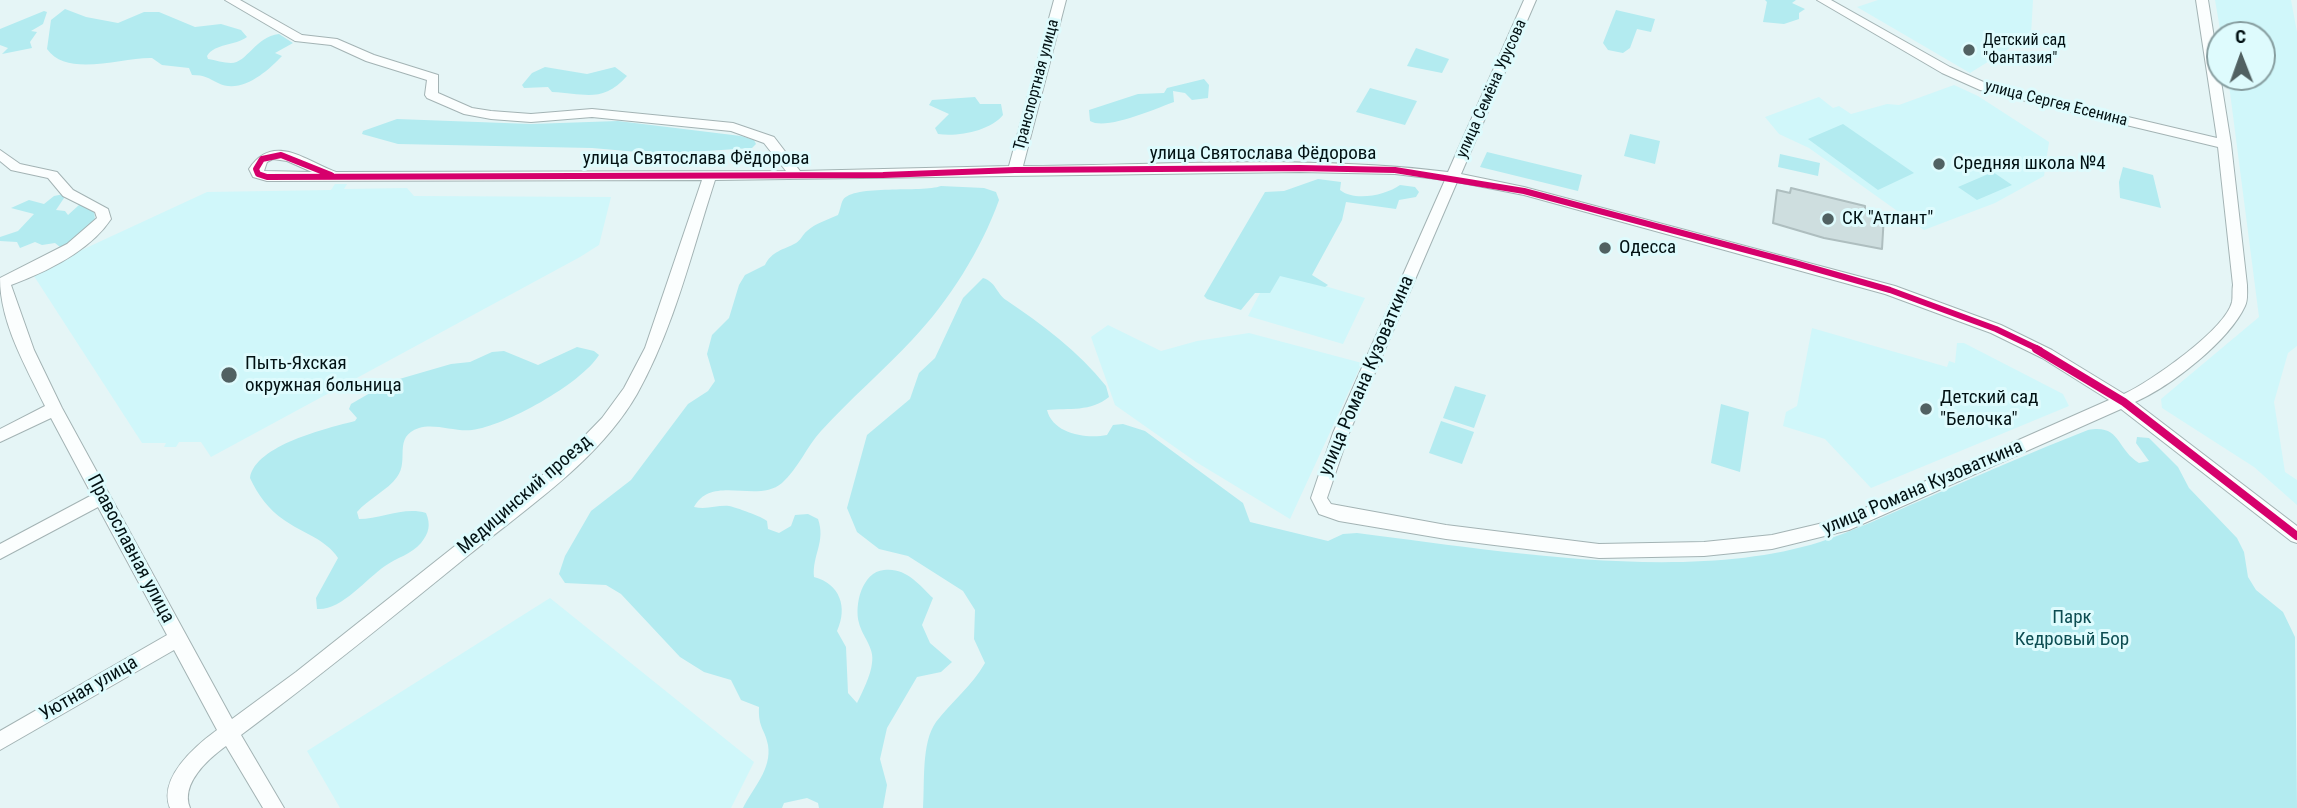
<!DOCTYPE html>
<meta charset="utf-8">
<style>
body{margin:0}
#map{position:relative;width:2297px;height:808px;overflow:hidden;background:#e5f5f6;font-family:"Roboto Condensed",sans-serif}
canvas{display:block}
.north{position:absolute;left:2206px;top:21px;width:70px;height:70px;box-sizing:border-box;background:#defbfd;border:2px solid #869d9f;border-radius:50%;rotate:359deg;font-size:19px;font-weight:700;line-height:28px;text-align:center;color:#021113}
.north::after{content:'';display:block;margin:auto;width:24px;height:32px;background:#516162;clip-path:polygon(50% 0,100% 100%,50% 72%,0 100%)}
</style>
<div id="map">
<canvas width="2297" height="808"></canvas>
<div class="north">С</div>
</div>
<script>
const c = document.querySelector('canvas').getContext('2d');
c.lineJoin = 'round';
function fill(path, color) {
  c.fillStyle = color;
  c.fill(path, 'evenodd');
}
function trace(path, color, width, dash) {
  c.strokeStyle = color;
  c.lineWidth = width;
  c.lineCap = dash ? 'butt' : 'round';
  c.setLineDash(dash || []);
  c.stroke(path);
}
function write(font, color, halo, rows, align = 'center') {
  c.font = font + ' "Roboto Condensed",sans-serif';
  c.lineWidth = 6;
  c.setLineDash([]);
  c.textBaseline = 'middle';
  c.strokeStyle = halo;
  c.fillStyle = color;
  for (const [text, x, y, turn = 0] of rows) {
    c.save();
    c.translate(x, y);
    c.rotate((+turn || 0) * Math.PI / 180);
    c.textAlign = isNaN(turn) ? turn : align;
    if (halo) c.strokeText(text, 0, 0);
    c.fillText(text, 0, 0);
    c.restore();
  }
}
fill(new Path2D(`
 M1878 0H2033L2031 35 1970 73 1857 7Z
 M2215 0H2291L2297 32V346L2288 353 2274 402 2285 472 2297 480V505L2254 467 2162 408 2161 399 2259 317 2228 77H2262V35H2221Z
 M1954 85 1978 96 2049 142 2044 176 1995 203 1924 230 1809 148 1779 134 1765 117 1819 97 1833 108 1839 106 1851 114 1887 104 1899 105Z
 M335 184H347L344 189 407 188 414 196 611 197 599 245 580 257 211 457 201 442H179L176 447H164L166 443H142L32 273 207 192 331 190Z
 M1272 270 1365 298 1343 344 1248 316Z
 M1108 325 1161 351 1197 341 1249 333 1362 363 1290 519 1196 462 1115 405 1091 337Z
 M1812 328 1947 367 1949 361 1955 363 1957 343H1964L2063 394 2069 406 1871 488 1825 439 1783 426 1786 412 1797 406Z
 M550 598 754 762 731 808H340L307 751Z`), '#d0f7fa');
fill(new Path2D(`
 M1765 0H1796L1792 3 1805 9 1799 13V19L1784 24 1763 22 1767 2Z
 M65 9 86 17 118 23 144 12H159L195 27 221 24 241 30 247 37C235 46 215 43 207 56L208 59C215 60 224 63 231 63 247 63 255 37 279 34L293 43 275 53 282 56C268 71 241 95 218 83 208 78 205 75 192 75L189 68 162 65 152 58C123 57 67 78 47 49L51 20Z
 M1616 10 1655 19 1651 32 1637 29 1630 48 1623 53 1608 50 1603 43Z
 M44 11 47 12 43 24 31 31 37 32 30 42 32 48 2 54 8 48 0 45V29Z
 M1416 48 1449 59 1442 73 1407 66Z
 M545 67 587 74 615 67 627 76C602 104 584 93 552 92L548 87 524 88 522 85 532 73Z
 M1204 79 1209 85 1208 98 1192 100 1185 93 1173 91 1174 102C1157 108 1106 131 1090 121L1089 110 1138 94 1164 93 1167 88Z
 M1370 88 1417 101 1405 125 1356 112Z
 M975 97 980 104H1001L1003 115C990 131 958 137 938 134L935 128 949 114 929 105 932 100Z
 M397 119 531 124 618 121 741 136 754 140 756 144 752 148 660 154 592 148 398 144 362 134 363 131Z
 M1843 124 1914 173 1878 190 1808 139Z
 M1630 134 1660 141 1655 164 1624 156Z
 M1487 152 1582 175 1578 191 1480 167Z
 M1780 154 1820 163 1818 176 1778 167Z
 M2123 167 2153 175 2161 208 2120 198 2119 182Z
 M1993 172 2012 185 1977 200 1958 187Z
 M1318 179 1341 182 1340 190C1355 202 1386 195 1400 185L1415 187 1419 192 1416 197 1399 200 1396 209 1346 202 1342 220 1312 275 1328 285 1325 287 1280 276 1270 293H1255L1241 310 1207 299 1204 296 1265 192 1284 191Z
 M941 186 984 188 996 192 999 200C981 250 949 301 912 340 883 371 850 399 821 431 807 446 798 469 782 483 757 504 712 474 694 507 707 510 717 505 729 506 735 507 763 517 767 521L768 529 779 533 791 526 795 515 808 514 818 519C826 542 812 555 814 577 840 584 848 607 837 631L846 647 848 693 857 703C862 693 871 675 872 663 875 648 862 636 859 623 854 605 862 572 884 570 905 567 919 584 933 598L922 625 930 643 952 662 941 672 917 677 887 728 880 759 887 785 883 808H819L818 803 807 798 784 803 782 808H743C753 788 772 769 768 745 765 729 758 728 759 707L741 700 731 680 704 672 680 657 621 594 606 585 565 583 559 574 565 556 591 511 631 480 688 404 708 391 715 381 707 354 712 335 729 318 739 285 745 275 765 265C772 251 783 250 796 243 801 240 803 234 807 231 816 223 827 220 838 215 840 211 841 203 843 200 853 184 922 193 941 186Z
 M64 194 66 195 56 210 65 211 68 215 79 205 94 206 95 222 77 240 60 247 55 243 42 245 35 242 20 248 17 242 0 241V237L18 231 34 214 11 208 29 200 44 204 54 196Z
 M983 278C996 282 996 293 1006 300 1043 325 1078 351 1106 386L1109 397C1091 412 1069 408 1047 410 1053 434 1086 439 1107 435L1113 425 1123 424 1145 431 1243 503 1250 522 1328 541 1343 534 1357 533C1495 550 1686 584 1820 542 1854 531 1889 514 1922 500 1977 476 2032 452 2088 430 2121 424 2116 449 2139 463L2149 461 2136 443 2137 437 2149 438 2178 467 2189 488 2237 538 2244 552 2248 577 2256 590 2283 612 2295 637 2297 808H923C925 783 921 743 936 722 952 701 972 686 985 663L974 639 975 610 963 591 908 556 879 549 857 532 847 508 867 435 910 399 919 373 935 358 963 298Z
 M577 347 594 351 599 355C581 384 505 426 472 430 455 432 435 423 419 428 392 437 410 460 397 477 388 490 368 499 357 512L359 519C381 519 405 506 426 513 431 525 429 533 421 543 412 554 396 558 385 566 366 579 341 611 317 609L316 598 338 558C326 539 302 533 284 520 268 509 258 495 250 478 255 445 328 428 355 421L357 418 349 409 351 404 389 382 451 364 470 362 492 352 504 351 538 365Z
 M1455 386 1486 395 1474 428 1443 418Z
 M1721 404 1749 412 1740 472 1711 463Z
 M1441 421 1474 432 1462 464 1429 453Z`), '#b3ebf0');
const building = new Path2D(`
 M1791 188 1865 206V211L1884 215 1882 249 1824 238 1773 223 1777 190 1790 193Z`);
fill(building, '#cededf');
trace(building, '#aebebf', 2);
const minor = new Path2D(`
 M225 0H240L302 35 337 39 374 55 438 75V93L472 108 491 111 531 114 592 109 733 123 774 137 800 171 1009 166 1054 0H1066L1023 166C1163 165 1310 155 1448 172L1524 0H1536L1461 174 1524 187 1895 286 2001 325 2052 350 2124 394C2150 382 2225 330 2232 302 2233 297 2232 290 2233 285L2218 147 1980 90 1942 73 1817 0H1831L1950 67 1988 84 2217 138 2196 0H2208L2231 144 2247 285C2247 292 2248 300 2245 306 2229 341 2170 387 2135 402L2297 526V543L2291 541 2121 409 1849 530 1772 549 1704 556 1599 558 1446 539 1339 521 1319 514 1311 498 1333 433 1445 180 1395 174 1300 172 715 180C692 251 674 328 637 394 599 460 528 507 470 554 394 616 319 677 241 735L284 808H263L226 746C208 759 180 784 190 808H170C158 778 195 746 217 730L174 650 0 750V731L167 635 98 507 0 559V544L92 495 51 418 0 442V429L45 406C26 367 0 323 0 278L67 244 97 218 95 212 63 196 48 178 11 170 0 161V150L20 164 57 172 73 190 108 209 111 219C90 251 46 272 11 285L34 350 62 408 232 719 296 672 523 492 568 453 602 418 624 388 645 348 702 180 267 181 253 177 249 169C273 132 306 161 336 172L786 171 764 143 731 131 592 117 531 122 491 119 464 114 427 98 425 95 427 80 366 61 331 45 295 41ZM273 159 287 161 312 172 264 171 267 162ZM1457 182 1524 195 1885 294 1991 333 2042 358 2109 400 1840 519 1772 535 1704 542 1599 544 1446 525 1331 504 1327 498 1349 433Z`);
trace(minor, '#a3b3b4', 2);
fill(minor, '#fbfefe');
trace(new Path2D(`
 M331 175 281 155 262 159 256 169 258 174 267 177 883 175 1015 170 1300 168 1395 170 1524 191 1795 263 1890 290 1996 329 2040 350`), '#d6006c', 6);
trace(new Path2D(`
 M2036 349 2124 402 2297 536`), '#d6006c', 8);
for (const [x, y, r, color] of [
 [1969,50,7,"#516162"],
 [1939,164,7,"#516162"],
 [1828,219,7,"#516162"],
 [1605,248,7,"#516162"],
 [229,375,9,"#516162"],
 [1926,409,7,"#516162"]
]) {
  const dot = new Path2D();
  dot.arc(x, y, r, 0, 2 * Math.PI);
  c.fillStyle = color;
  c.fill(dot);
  trace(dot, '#defbfd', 2.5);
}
write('16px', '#021113', '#defbfd', [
 ["Детский сад",1983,41],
 ["\"Фантазия\"",1983,59]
], 'left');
write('16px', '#021113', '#defbfd', [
 ["Транспортная улица",1037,85,-75],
 ["улица Семёна Урусова",1492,89,-66],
 ["улица Сергея Есенина",2056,104,14]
]);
write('19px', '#021113', '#defbfd', [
 ["улица Святослава Фёдорова",1263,154],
 ["улица Святослава Фёдорова",696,159],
 ["улица Романа Кузоваткина",1367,376,-67],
 ["улица Романа Кузоваткина",1923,488,-23],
 ["Медицинский проезд",525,495,-41],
 ["Православная улица",130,549,62],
 ["Уютная улица",89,689,-30]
]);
write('19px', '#021113', '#defbfd', [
 ["Средняя школа №4",1953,164],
 ["СК \"Атлант\"",1842,219],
 ["Одесса",1619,248],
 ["Пыть-Яхская",245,364],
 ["окружная больница",245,386],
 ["Детский сад",1940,398],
 ["\"Белочка\"",1940,420]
], 'left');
write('19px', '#0d4d52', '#defbfd', [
 ["Парк",2072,618],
 ["Кедровый Бор",2072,640]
]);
</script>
